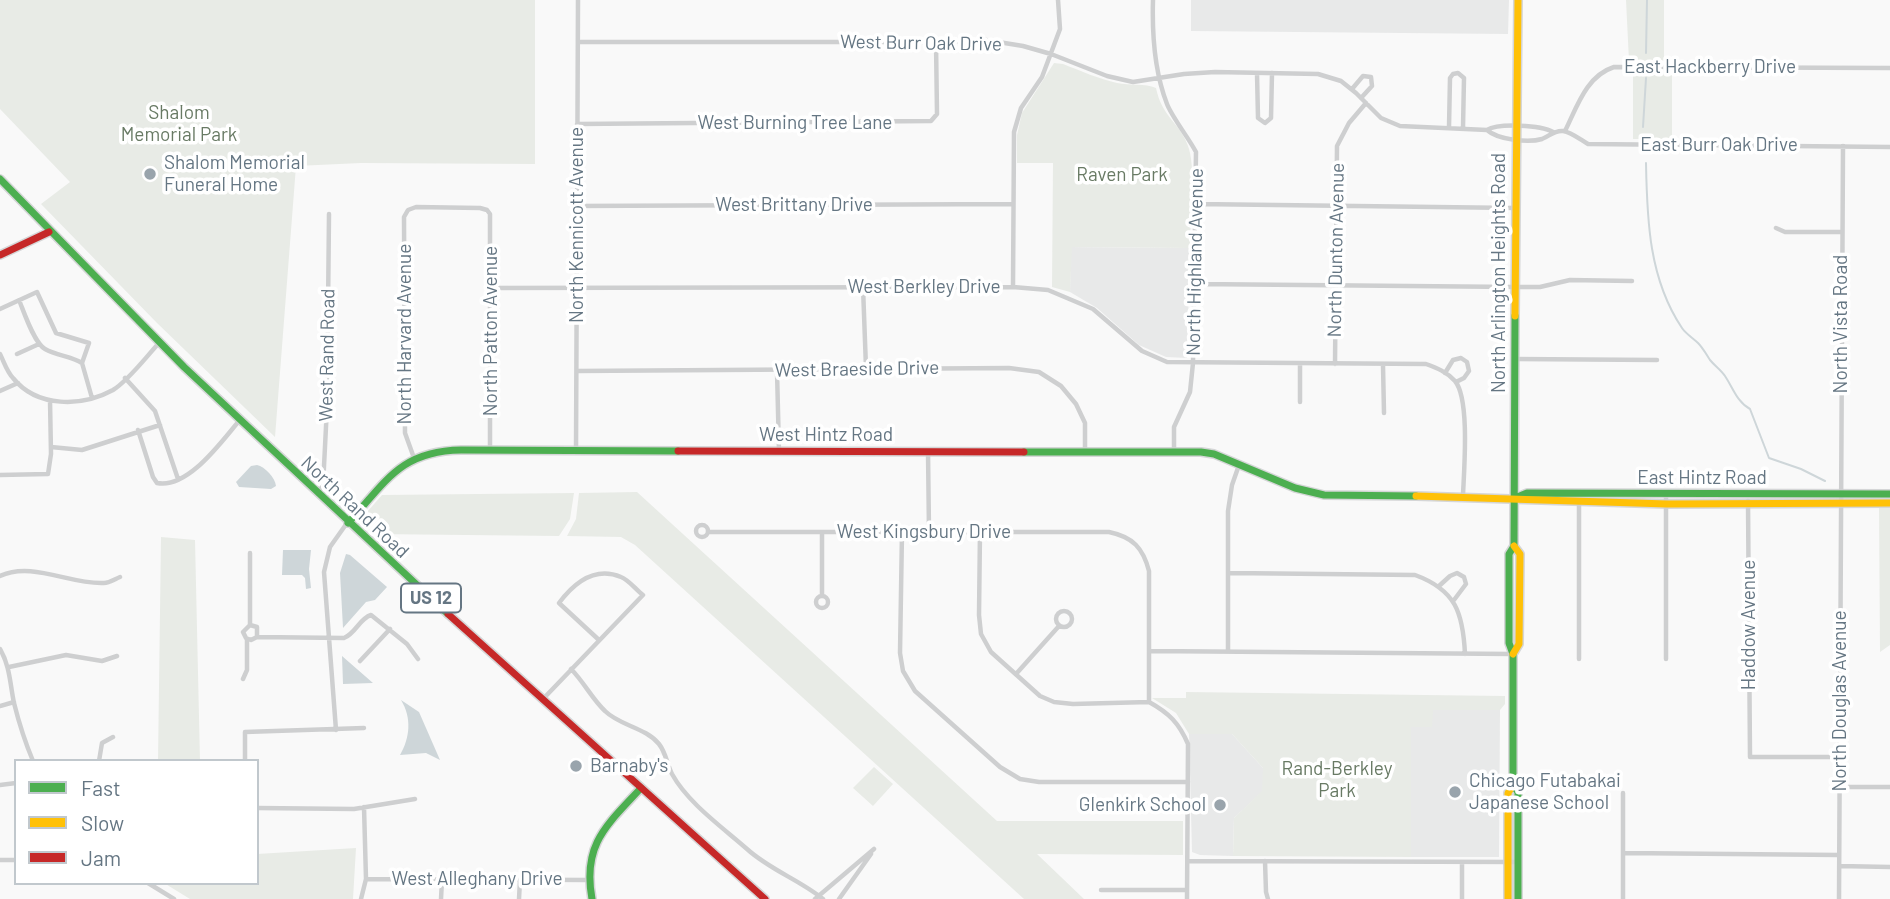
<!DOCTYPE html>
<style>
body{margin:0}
#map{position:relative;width:1890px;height:899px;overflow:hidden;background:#f9f9f9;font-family:Barlow,sans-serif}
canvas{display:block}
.legend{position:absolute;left:14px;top:759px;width:245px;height:126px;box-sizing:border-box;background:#fff;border:2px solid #c1c8cd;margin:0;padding:9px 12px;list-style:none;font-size:21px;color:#657683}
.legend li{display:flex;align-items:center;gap:14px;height:35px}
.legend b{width:35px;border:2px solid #c1c8cd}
</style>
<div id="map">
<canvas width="1890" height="899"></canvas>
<ul class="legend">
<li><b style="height:9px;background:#4caf50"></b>Fast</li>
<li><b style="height:9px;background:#ffc107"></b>Slow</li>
<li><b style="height:9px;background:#c62828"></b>Jam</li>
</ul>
</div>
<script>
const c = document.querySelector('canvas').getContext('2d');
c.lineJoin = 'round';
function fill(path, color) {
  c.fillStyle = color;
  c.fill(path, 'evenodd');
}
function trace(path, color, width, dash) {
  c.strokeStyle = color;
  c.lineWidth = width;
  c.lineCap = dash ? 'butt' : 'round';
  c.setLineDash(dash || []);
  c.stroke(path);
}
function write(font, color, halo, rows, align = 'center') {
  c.font = font + ' Barlow,sans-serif';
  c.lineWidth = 7;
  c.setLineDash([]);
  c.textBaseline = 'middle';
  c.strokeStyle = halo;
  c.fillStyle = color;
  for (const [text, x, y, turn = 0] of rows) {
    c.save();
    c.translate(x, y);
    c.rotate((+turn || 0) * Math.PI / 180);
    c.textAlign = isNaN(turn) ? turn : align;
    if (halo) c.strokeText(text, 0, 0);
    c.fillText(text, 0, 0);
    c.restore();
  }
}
fill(new Path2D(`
 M1191 0H1509L1508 34 1191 31Z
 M1071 247 1190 248 1187 358 1166 357 1139 345 1097 308 1070 292Z
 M1432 710H1500L1499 857H1411V727Z
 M1189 734H1232L1263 768V791L1234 818 1233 856 1200 855 1192 852Z`), '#e8e9e9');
fill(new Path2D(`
 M0 0H535V164L361 163 296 166 275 437 157 323 41 204 70 182 0 109Z
 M1626 0H1664V61H1629Z
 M1054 63 1063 64C1081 71 1099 79 1117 83 1130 86 1145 83 1156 88 1162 118 1182 124 1189 149 1196 173 1190 221 1190 248L1072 247 1070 292 1052 287 1053 163H1017V135L1022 113Z
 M1633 70H1672V139H1633Z
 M637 492 997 821H1183V855L1037 854 1084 899H1024L635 545 621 537 567 536 576 519 579 493Z
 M574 493 570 519 559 536 373 534 360 520 382 495Z
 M1879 506H1890V645L1880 652Z
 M161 537 195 540 200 761H158Z
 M1186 692 1505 696V704L1500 710H1433L1432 727H1411V857L1233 856 1234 818 1262 791 1263 768 1232 734H1189L1176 713 1152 698H1186Z
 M874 767 893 784 873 806 853 788Z
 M356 848 353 899H190L164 883H257V854Z`), '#e8ebe6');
fill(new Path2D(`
 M257 465C265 467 275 477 276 486L271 489 239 487 236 482 251 466Z
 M283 550H311L309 569 311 588 306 589 305 578 302 575H282Z
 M346 554 350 555 387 587 375 600 366 602 343 628 340 573Z
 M342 656 373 683 343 684Z
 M401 700 419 712 440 760 426 753 400 755C410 738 412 718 401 700Z`), '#ced6d9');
trace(new Path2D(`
 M1646 53 1647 0
 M1643 127 1646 78
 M1646 163C1647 220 1649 279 1682 328 1686 334 1693 338 1698 343 1703 348 1706 354 1710 360 1715 366 1721 370 1725 376 1733 388 1737 402 1750 409L1769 458 1801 469 1825 481`), '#ced6d9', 2);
const fast = new Path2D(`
 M0 179 184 367 448 614
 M1515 316 1514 546 1509 554V643L1513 654V785L1518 792V899
 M1024 452H1201L1214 454 1295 488 1324 495 1416 496
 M1515 498 1527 493 1890 494
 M348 523C386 482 400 451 461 450L678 451
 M592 899C582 844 607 825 641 788`);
const slow = new Path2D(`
 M1515 316 1518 0
 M1416 496 1667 504 1890 503
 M1513 654 1519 644 1520 554 1514 546
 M1508 899V793L1513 785`);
const jam = new Path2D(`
 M0 255 49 232
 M678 451 1024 452
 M448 614 765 899`);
trace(fast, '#d5d6d7', 10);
trace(slow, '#d5d6d7', 10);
trace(jam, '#d5d6d7', 10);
trace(new Path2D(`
 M1153 0C1152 33 1155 73 1167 104 1172 117 1188 137 1196 152L1193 363 1190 392 1174 427V451
 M578 42H936L986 40 1023 46 1051 54 1107 76 1133 82 1184 74 1215 72 1318 74 1341 81 1356 93 1381 118 1400 126 1487 130C1498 140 1529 143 1542 139 1550 136 1554 130 1563 131 1571 132 1581 140 1588 144L1890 147
 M1257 73 1258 118 1265 123 1271 118 1272 73
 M1352 89 1363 76 1371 77 1372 86 1361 98
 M577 124 931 121 937 114 936 42
 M1449 127 1450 78 1453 74 1458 73 1464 78 1463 128
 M1487 130C1498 123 1541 125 1553 132
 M1565 131C1577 107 1586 76 1614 67L1890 68
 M1196 204 1515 208
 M576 206 1013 204
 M1776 228 1785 232H1842
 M1196 284 1515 287H1540L1570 280 1632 281
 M863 287 866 368
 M1013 287 1014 132 1021 108 1042 77 1060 29 1058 0
 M491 288 1013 287 1048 290 1093 309 1142 351 1167 362 1426 364C1437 368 1447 372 1455 381 1470 399 1464 470 1463 495
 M19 300C24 312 34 343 45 349 57 356 71 356 82 363
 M0 309 37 292 56 333 89 343 82 363 92 398
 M0 354C4 362 7 372 13 378 37 408 82 407 113 390 128 381 146 357 159 343
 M17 354 39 344
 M1515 359 1657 360
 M1300 364V402
 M1335 364 1337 146 1349 123 1366 103
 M1383 365 1384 413
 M577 371 1009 368 1039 372 1061 386 1076 404 1085 423V451
 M777 371 779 451
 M1445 373 1453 360 1461 358 1467 362 1469 371 1464 378 1456 382
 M125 378 155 411 178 479
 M0 391 18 383
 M138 430 153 477 157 483C188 489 221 442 239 421
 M51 447 82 450 160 425
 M576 451 578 0
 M928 451 929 532
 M414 458 405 433 404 217 408 210 416 207 480 208 487 210 490 214V451
 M0 475 48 474 51 454 50 400
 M317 493 323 486 327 407 329 214
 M1666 494V659
 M1748 501 1750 757H1838
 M696 531a6 6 0 1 1 12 0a6 6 0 1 1-12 0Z
 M980 531 979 615 981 634 991 652 1040 696 1054 702 1073 704 1149 702
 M708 532H1109C1133 537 1143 548 1149 571V702C1169 713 1179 723 1188 744L1187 899
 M902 532 900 653 903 671 915 691 1000 767 1020 779 1039 782H1188
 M250 553V625L243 632 246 638 251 640 257 637V627L250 625
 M1230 573 1415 575C1456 590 1463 613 1465 654
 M0 576C32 561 71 585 104 583 109 583 115 579 120 577
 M1439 586 1450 576 1457 573 1464 577 1466 584 1454 600
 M816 602a6 6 0 1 1 12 0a6 6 0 1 1-12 0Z
 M822 596V532
 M1056 619a8 8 0 1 1 16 0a8 8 0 1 1-16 0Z
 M257 637 344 638C356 633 359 619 371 615L407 644 418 659
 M0 649C10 666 10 684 14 703 19 723 25 742 33 761
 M1149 651 1512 654
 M1228 651V511L1232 485 1239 465
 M1579 659V503
 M360 661 390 629
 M9 667 66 655 102 661 117 656
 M571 669C584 682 592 699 605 711 620 726 645 727 659 744 666 753 667 764 672 774 688 803 722 827 747 849 770 870 800 880 823 899
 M1016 674 1059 626
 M243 679 247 670V639
 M543 699 643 595C636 590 629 580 621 577 595 566 574 583 559 603L599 640
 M0 706 14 702
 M336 730 324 572 330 547 347 523
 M99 761 102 743 113 737
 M245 761V732L364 728
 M0 785 16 783
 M1839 787H1890
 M1623 793V899
 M257 808 354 809 415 799
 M1623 853 1839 855
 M0 860H16
 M1188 861 1518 862
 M1265 861 1266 892 1268 899
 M1839 866 1890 867
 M366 879 588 880
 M148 883 174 899
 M1101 890H1187
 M361 899 366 879 364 807
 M441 899 442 880
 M519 899 520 880
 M815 899 874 849
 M839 899 871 854
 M1462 899V862
 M1839 899 1843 146`), '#cecfd0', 4.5);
trace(fast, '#4caf50', 7);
trace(slow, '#ffc107', 7);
trace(jam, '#c62828', 7);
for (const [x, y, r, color] of [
 [150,174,7,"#99a4ac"],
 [576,766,7,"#99a4ac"],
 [1455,792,7,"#99a4ac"],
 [1220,805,7,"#99a4ac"]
]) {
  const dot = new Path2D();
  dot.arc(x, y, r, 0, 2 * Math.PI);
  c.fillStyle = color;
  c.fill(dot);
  trace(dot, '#fff', 2.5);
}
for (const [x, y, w] of [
 [431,598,60]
]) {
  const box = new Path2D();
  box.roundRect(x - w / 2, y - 14.5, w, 29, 5);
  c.fillStyle = '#fff';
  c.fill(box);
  trace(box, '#657683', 2);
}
write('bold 18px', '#657683', null, [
 ["US 12",431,598]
]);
write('19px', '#657683', '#fff', [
 ["West Burr Oak Drive",921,43,1],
 ["East Hackberry Drive",1710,67],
 ["West Burning Tree Lane",795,123],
 ["East Burr Oak Drive",1719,145],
 ["West Brittany Drive",794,205],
 ["North Kennicott Avenue",577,225,-90],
 ["North Dunton Avenue",1336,250,-89],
 ["North Highland Avenue",1195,262,-89],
 ["North Arlington Heights Road",1499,273,-90],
 ["West Berkley Drive",924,287],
 ["North Vista Road",1841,324,-90],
 ["North Patton Avenue",491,331,-90],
 ["North Harvard Avenue",405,334,-90],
 ["West Rand Road",327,355,-89],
 ["West Braeside Drive",857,369,-1],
 ["West Hintz Road",826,435],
 ["East Hintz Road",1702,478],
 ["North Rand Road",355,507,43],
 ["West Kingsbury Drive",924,532],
 ["Haddow Avenue",1749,625,-90],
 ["North Douglas Avenue",1840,701,-90],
 ["West Alleghany Drive",477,879]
]);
write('19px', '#687a64', '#fff', [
 ["Shalom",179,113],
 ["Memorial Park",179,135],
 ["Raven Park",1122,175],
 ["Rand-Berkley",1337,769],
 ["Park",1337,791]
]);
write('19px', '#657683', '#fff', [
 ["Shalom Memorial",164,163],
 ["Funeral Home",164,185],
 ["Barnaby's",590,766],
 ["Chicago Futabakai",1469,781],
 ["Japanese School",1469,803],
 ["Glenkirk School",1206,805,"right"]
], 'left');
</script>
